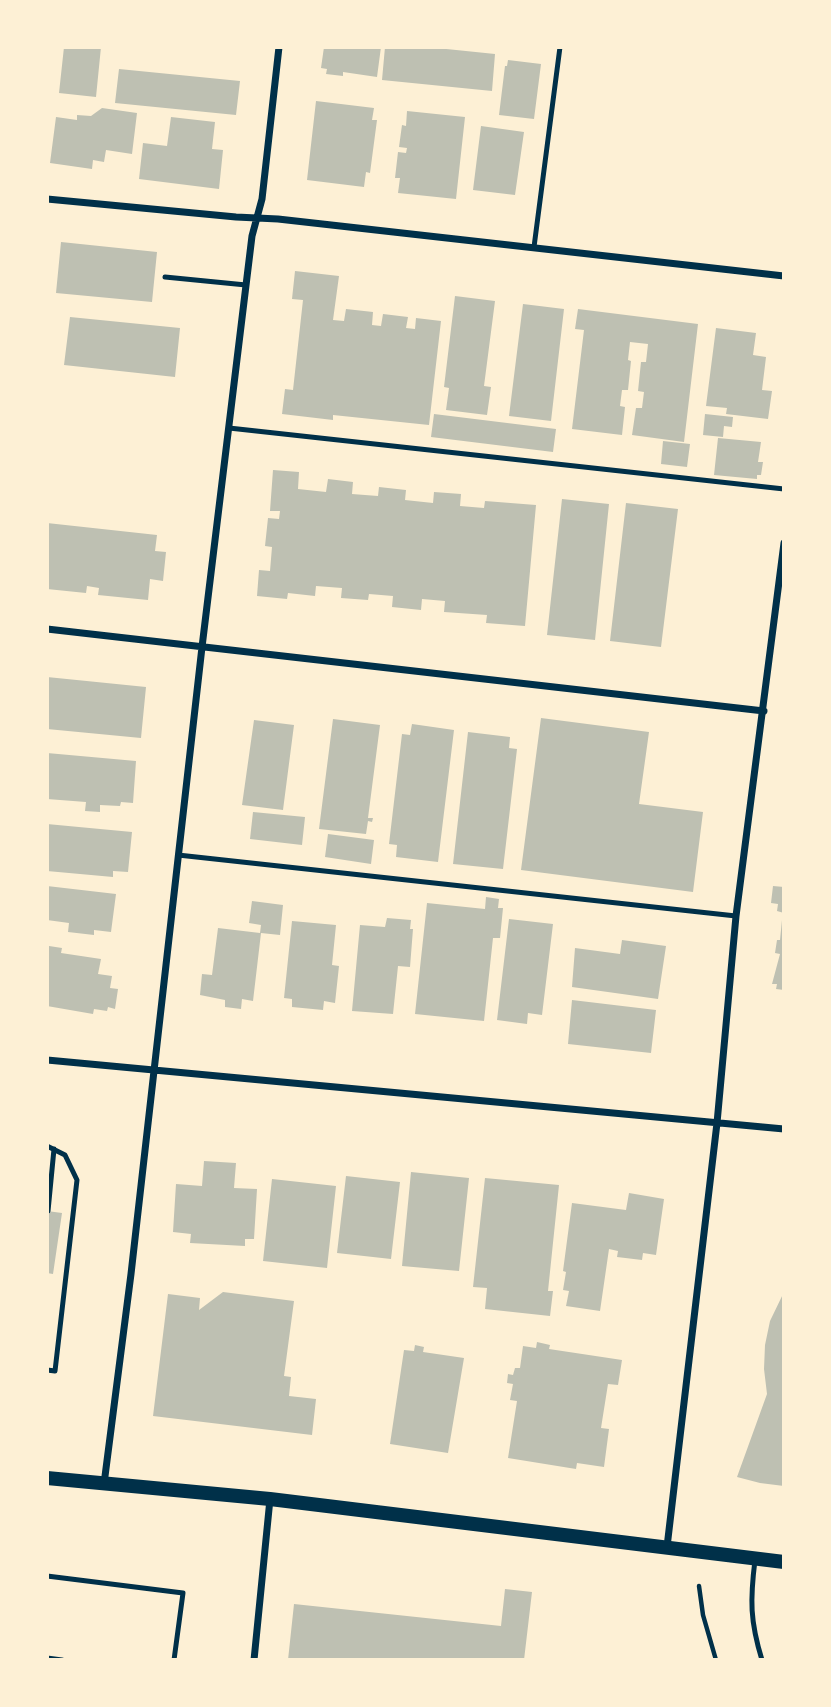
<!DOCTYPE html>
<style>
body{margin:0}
#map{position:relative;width:831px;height:1707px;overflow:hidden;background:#fdf0d5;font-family:Montserrat,sans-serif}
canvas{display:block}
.frame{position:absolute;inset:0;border:49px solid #fdf0d5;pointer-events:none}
</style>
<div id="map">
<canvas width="831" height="1707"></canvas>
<div class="frame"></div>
</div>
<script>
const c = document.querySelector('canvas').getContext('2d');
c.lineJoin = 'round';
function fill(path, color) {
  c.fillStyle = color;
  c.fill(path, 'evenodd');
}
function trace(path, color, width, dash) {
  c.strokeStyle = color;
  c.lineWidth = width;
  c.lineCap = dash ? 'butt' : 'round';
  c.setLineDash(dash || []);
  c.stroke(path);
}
fill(new Path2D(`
 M64 47H101L96 97 59 93Z
 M324 47H381L377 77 343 72V76L326 74 327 69 321 68Z
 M385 47H427L495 54 492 91 382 80Z
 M508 60 541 64 534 119 499 115 505 66H507Z
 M119 69 240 81 236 115 115 103Z
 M316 101 374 108 372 120H377L370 173 366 172 364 187 307 180Z
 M102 108 137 113 132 154 106 150 104 162 93 160 92 169 50 163 56 117 77 120V115L91 116Z
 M407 111 465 117 456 199 398 193 400 178H395L398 152 406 153 407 148 399 147 402 125 406 126Z
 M171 117 215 122 212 149 223 150 219 189 139 179 143 143 167 146Z
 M481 126 524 132 515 195 473 190Z
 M61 242 157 252 152 302 56 293Z
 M295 271 339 276 333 320 344 321 346 309 373 312 372 325 381 326 383 314 408 317 406 328 415 329 416 318 441 321 429 425 333 415V420L282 414 285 389 293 390 303 300 292 299Z
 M455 296 495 301 484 386 491 387 487 415 446 410 449 388 444 387Z
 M523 304 564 309 551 421 509 416Z
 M578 309 698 324 684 442 632 435 636 408H642L644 392 638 391 641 362H646L648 344 630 342 628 360 631 361 628 390H622L620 406 625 407 622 435 572 429 584 330 575 329Z
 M70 317 180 328 175 377 64 365Z
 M716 328 756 333 753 355 766 357 762 390 772 391 768 419 726 414 727 408 706 406Z
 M434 414 556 429 553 452 431 437Z
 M705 414 733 417 732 427 724 426 723 437 703 435Z
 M718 438 761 442 758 462H763L761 475H757V479L714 475Z
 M663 441 690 444 687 467 661 464Z
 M273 470 299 472 298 489 326 492 328 479 353 482 352 494 378 496 379 487 406 490 405 500 433 503 434 492 461 494 460 506 484 508 485 501 536 505 525 626 486 623 487 615 444 612 445 601 422 599 421 610 392 607 393 596 369 594 368 600 341 598 342 588 316 586 315 596 288 593 287 599 257 596 259 570 270 571 272 547 265 546 268 518 279 519 280 511H270Z
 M562 499 609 504 595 640 547 635Z
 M626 503 678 509 661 647 610 641Z
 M47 523 157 535 155 551 166 552 163 581 150 579 148 600 98 595 99 588 87 586 86 593 47 589Z
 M47 677 146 687 141 738 47 729Z
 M541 718 649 732 639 804 703 812 693 892 521 870Z
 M333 719 380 725 368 818H373L372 822 368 821 366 834 319 829Z
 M254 720 294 725 283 810 242 805Z
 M412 724 454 730 438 862 396 857 397 845 389 844 402 734 410 735Z
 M468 732 510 737 509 748 517 749 503 869 453 864Z
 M47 753 136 761 133 803 121 802 120 806 100 805V812L85 811 86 802 47 799Z
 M253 812 305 817 302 845 250 839Z
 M47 824 132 832 128 872 113 871V877L47 871Z
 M328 834 374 840 371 864 325 857Z
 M47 886 116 894 111 932 94 930V935L68 932 69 923 47 920Z
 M773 886 784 887V913L777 911 778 904 771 903Z
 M486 897 499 899 498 908H503L500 938H493L484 1021 415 1014 427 903 485 909Z
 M252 901 283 905 280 935 261 933 253 1001 242 999 241 1009 225 1007V1000L200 995 202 974 212 975 218 928 260 933 261 925 249 923Z
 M387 918 411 920 410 929H413L410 967 398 966 393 1014 352 1011 360 925 385 927Z
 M509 919 553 924 542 1015 528 1013 527 1024 497 1020Z
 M782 920H784V990L776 989 777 984H772L780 954 775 953 777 940H780Z
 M292 921 336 925 332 965 339 966 335 1003 324 1001 323 1010 292 1007V999L284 998Z
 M622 940 666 946 658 999 572 987 575 948 620 954Z
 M49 946 62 948 61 953 101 959 98 974 112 976 110 988 118 989 115 1009 108 1007 107 1011 94 1009 93 1014 47 1006Z
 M572 1000 656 1010 651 1053 568 1044Z
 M204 1161 236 1163 234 1188 257 1189 254 1239H245V1246L190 1243 191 1234 173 1232 176 1184 202 1186Z
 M411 1172 469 1178 459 1271 402 1266Z
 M346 1176 400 1182 391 1259 337 1253Z
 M485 1178 559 1185 548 1291H553L550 1316 485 1309 487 1288 473 1287Z
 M272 1179 336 1186 327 1268 263 1261Z
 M629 1193 664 1199 656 1255 643 1253 642 1260 617 1257 618 1251 609 1249 600 1311 566 1306 569 1291 563 1290 566 1272 563 1271 572 1203 626 1210Z
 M47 1211 62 1213 53 1274 47 1273Z
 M223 1292 294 1301 284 1376 291 1377 289 1396 316 1399 312 1435 153 1416 168 1294 200 1298 199 1310Z
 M784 1292V1486L760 1483 737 1477 767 1394 764 1369 765 1345 770 1321Z
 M537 1342 550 1345 549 1349 622 1360 618 1385 608 1384 601 1428 609 1429 604 1467 577 1463 576 1469 508 1458 517 1401 510 1400 513 1384 507 1383 508 1374 513 1375 515 1368H520L523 1346 536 1348Z
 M415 1345 424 1347 423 1352 464 1358 448 1453 390 1444 404 1350 414 1351Z
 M505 1589 532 1592 524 1660H288L294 1604 501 1626Z`), '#bec0b2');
trace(new Path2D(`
 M699 1586 703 1615 716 1660`), '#003049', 4.5);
trace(new Path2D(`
 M534 247 560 47
 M165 277 246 285
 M229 428 784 489
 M178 855 736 916
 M47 1146 65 1155 77 1180 55 1371 47 1370
 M48 1211 54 1149
 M755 1560C750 1600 750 1621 762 1660
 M47 1576 183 1593 174 1660
 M47 1658 62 1660`), '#003049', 5);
trace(new Path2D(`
 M47 199 236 217 278 219 784 276
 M47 629 764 711
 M47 1060 784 1129
 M104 1484 131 1274 202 647 252 236 262 199 279 47
 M667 1547 717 1123 736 916 784 543
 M254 1660 270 1499`), '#003049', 7);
trace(new Path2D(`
 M47 1478 270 1499 784 1562`), '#003049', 14);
</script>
